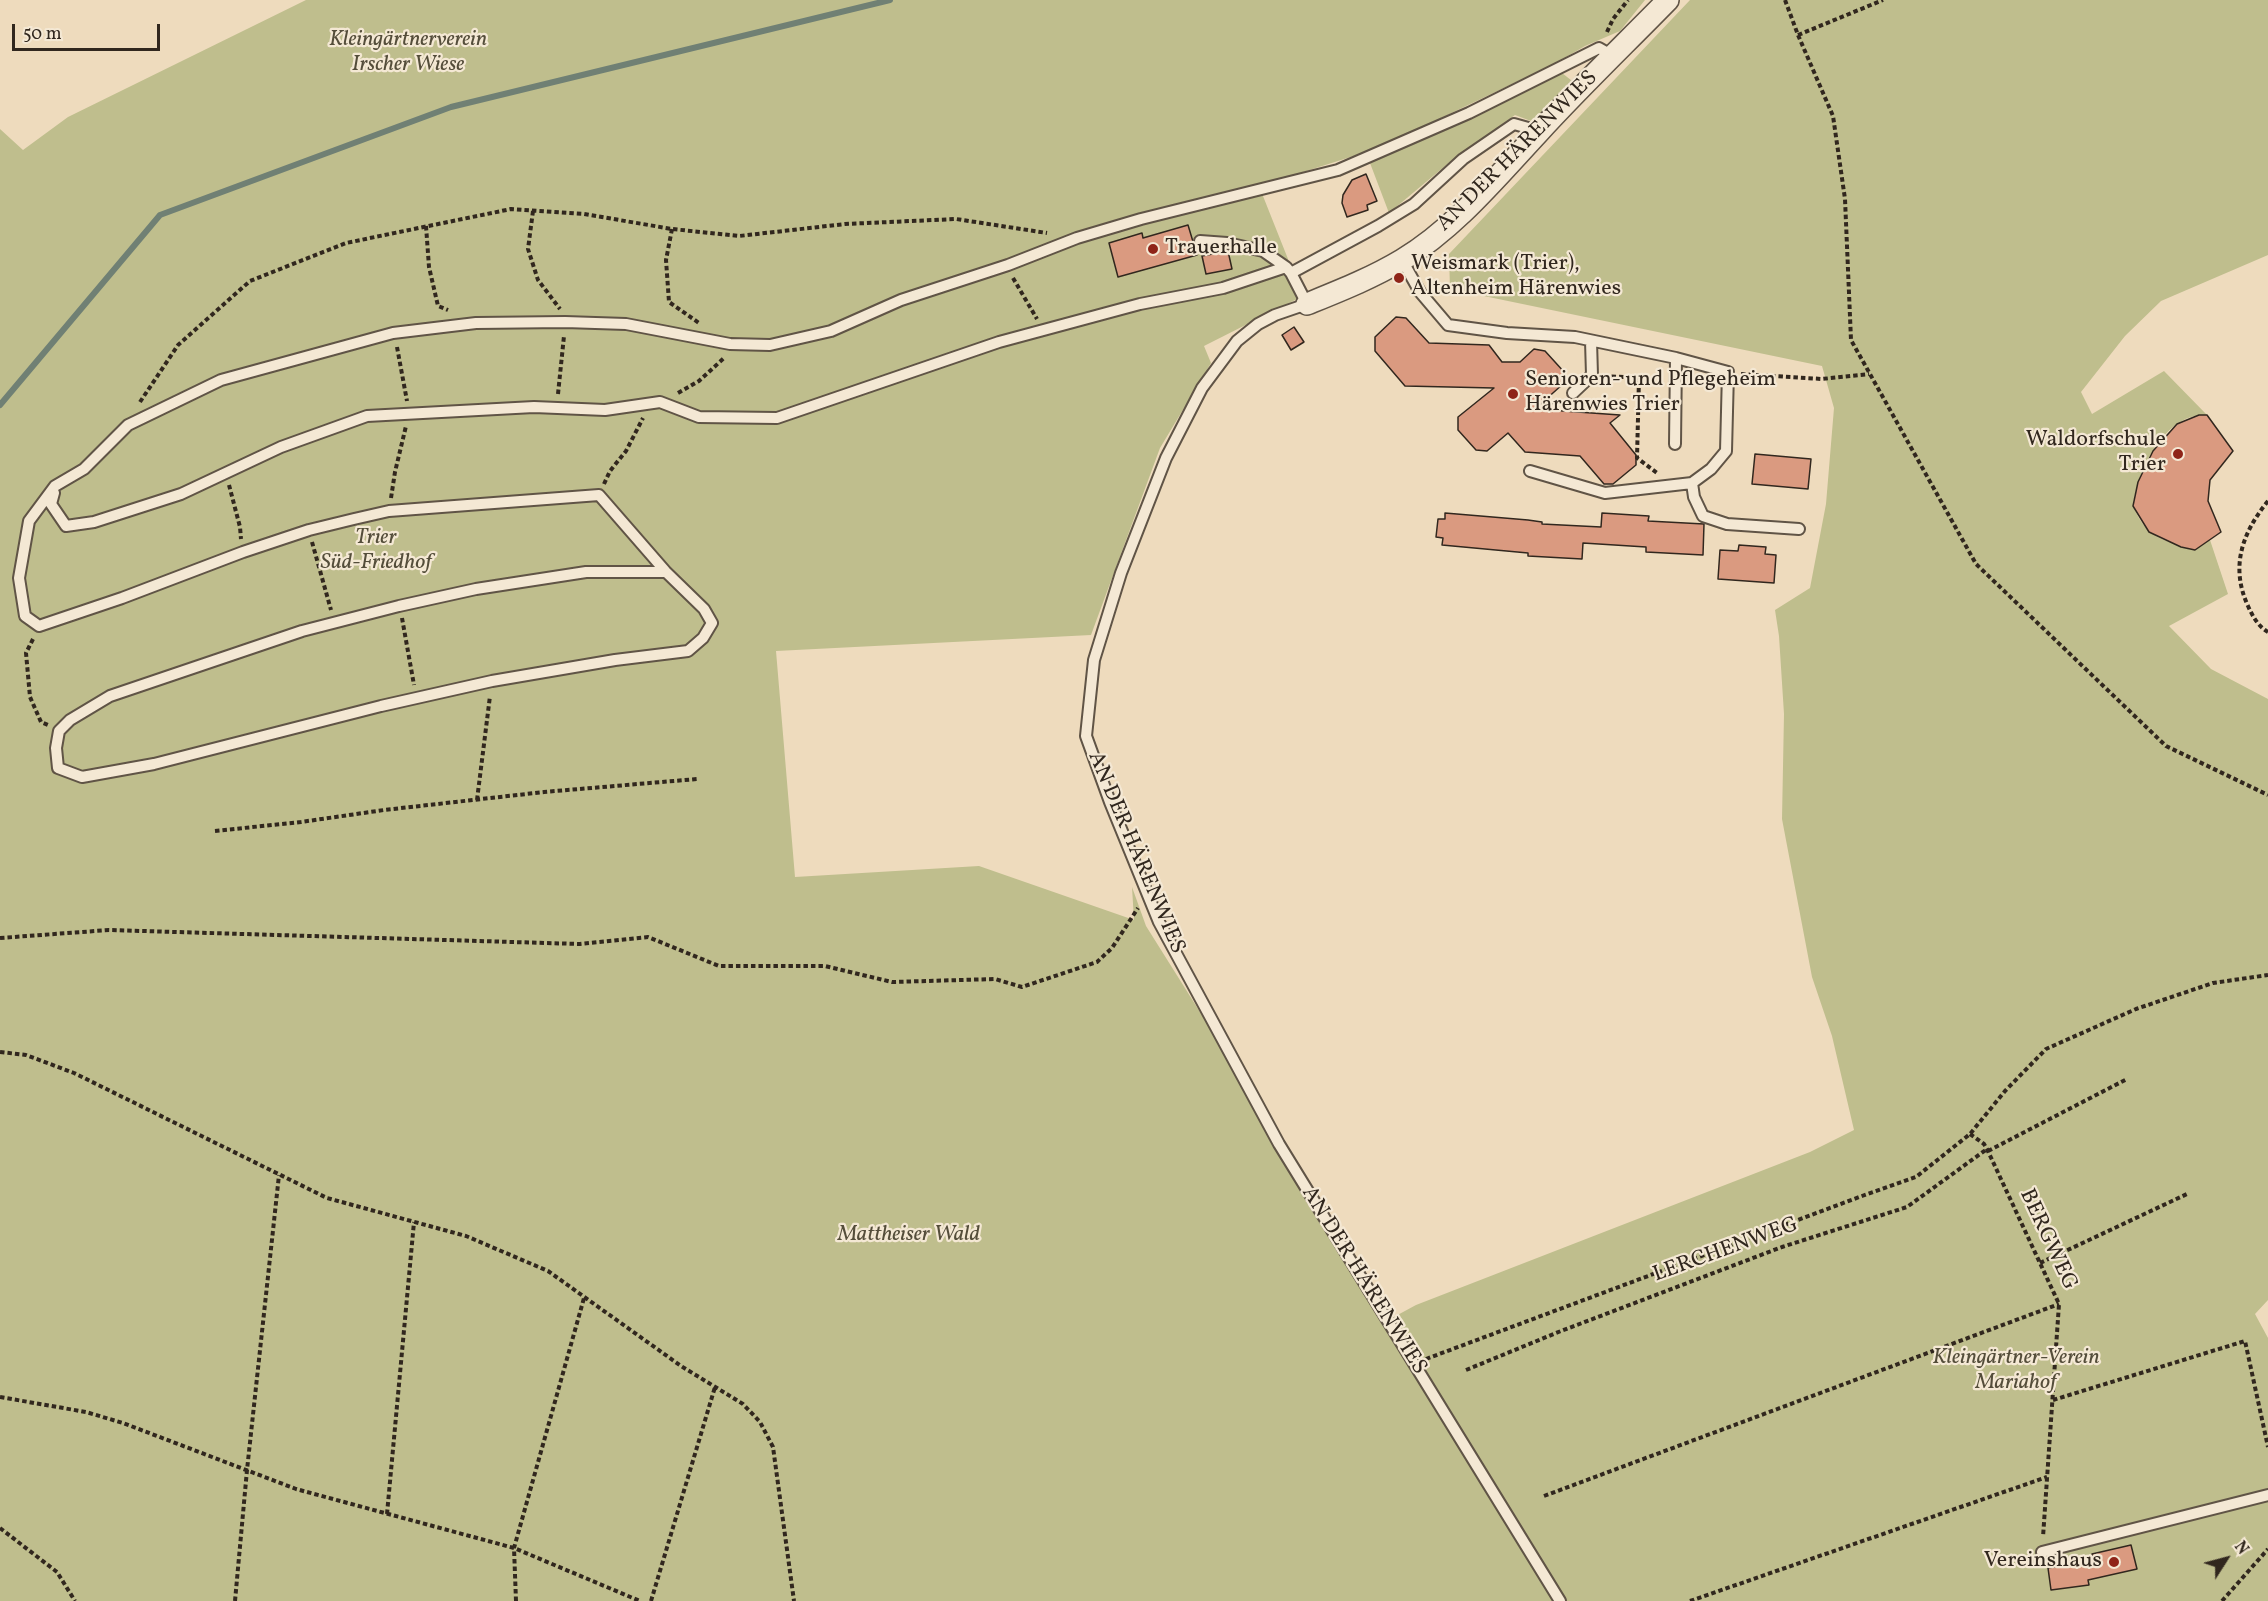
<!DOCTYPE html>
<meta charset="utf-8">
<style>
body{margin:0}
#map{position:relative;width:2268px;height:1601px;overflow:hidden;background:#eedbbd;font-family:Vollkorn,serif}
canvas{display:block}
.north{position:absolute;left:2196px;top:1529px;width:60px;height:60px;-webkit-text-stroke:4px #f4e8d4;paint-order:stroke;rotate:54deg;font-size:16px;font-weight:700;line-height:24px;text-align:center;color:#31271e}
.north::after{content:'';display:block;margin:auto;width:21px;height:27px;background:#31271e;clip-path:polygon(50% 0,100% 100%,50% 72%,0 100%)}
.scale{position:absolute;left:12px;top:24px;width:148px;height:27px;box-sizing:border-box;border:3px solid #31271e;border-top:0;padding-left:8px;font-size:18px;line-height:21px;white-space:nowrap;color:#31271e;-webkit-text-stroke:4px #f4e8d4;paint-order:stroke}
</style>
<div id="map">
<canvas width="2268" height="1601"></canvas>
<div class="north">N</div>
<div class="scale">50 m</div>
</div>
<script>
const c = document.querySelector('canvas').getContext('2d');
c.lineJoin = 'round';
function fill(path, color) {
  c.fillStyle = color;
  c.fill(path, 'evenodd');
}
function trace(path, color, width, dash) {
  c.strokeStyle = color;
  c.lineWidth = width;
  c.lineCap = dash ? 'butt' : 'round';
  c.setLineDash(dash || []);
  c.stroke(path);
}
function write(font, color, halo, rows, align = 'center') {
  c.font = font + ' Vollkorn,serif';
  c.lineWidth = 4.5;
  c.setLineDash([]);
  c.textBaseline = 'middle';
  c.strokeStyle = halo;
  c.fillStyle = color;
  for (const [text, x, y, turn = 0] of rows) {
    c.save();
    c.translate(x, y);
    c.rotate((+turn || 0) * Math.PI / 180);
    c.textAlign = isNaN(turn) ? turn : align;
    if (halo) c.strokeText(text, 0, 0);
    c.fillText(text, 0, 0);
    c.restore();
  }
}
fill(new Path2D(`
 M306 0H1645L1620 31 1585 46 1554 64 1466 106 1379 148 1259 186 1288 259 1297 299 1204 346 1211 363 1160 448 1091 635 776 651 795 877 979 866 1134 920 1132 887 1146 926 1392 1318 1416 1305 1810 1152 1854 1130 1832 1036 1812 977 1782 819 1784 714 1779 636 1775 610 1810 588 1826 504 1834 408 1822 366 1450 289 1449 254 1690 0H2268V255L2161 301 2125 336 2081 392 2092 414 2164 371 2207 415C2165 412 2137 471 2133 506 2147 539 2163 540 2194 549L2210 540 2228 594 2169 626 2211 669 2268 699V1300L2255 1314 2268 1338V1601H0V129L23 150 68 117Z
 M1562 73 1576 84 1539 124 1515 115 1457 156 1389 213 1370 163Z`), '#bfbe8d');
trace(new Path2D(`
 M0 405 160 215 451 107 890 0`), '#708074', 6);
const building = new Path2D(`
 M1366 174 1377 201 1367 205 1368 210 1347 217 1342 203 1343 195 1352 180Z
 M1188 225 1197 255 1118 277 1109 243 1142 233 1143 238Z
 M1228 251 1232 269 1206 274 1202 256Z
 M1396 317 1406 318 1429 343 1489 345 1502 362H1520L1534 349 1545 351 1565 373 1563 384 1535 409 1620 415 1610 423 1636 455V465L1613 484H1604L1580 456 1525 452 1508 433 1487 451 1476 450 1458 430V417L1494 388 1405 386 1375 351V337Z
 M1294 327 1304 342 1291 350 1282 335Z
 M2199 415H2207L2233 451 2210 480 2208 501 2221 532 2195 550 2181 547 2149 532 2133 506 2138 482 2153 451 2177 424Z
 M1755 454 1811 459 1808 489 1752 484Z
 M1445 513 1528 520 1542 522V524L1601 527 1602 513 1649 516 1648 521 1704 524 1703 555 1646 552V547L1583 543 1582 559 1528 556V553L1442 545 1443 538 1436 537 1438 519H1445Z
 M1739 545 1766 547 1765 554 1776 555 1774 583 1718 579 1720 550 1738 551Z
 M2131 1545 2137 1569 2088 1580 2089 1585 2051 1590 2048 1568 2093 1561 2092 1554Z`);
fill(building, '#da9a80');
trace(building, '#31271e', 1.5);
const lane = new Path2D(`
 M1539 131 1514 124 1463 159 1414 204 1378 226 1291 273 1307 304 1275 315 1258 324 1237 341 1202 388 1166 458 1121 573 1094 660 1086 736 1110 802 1159 922 1279 1144 1560 1601
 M1200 241 1227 243 1263 251 1286 267
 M1402 260 1420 292 1448 325 1507 333 1575 337 1676 358 1728 372 1726 451 1711 469 1692 483 1605 493 1530 471
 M1573 393 1592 375 1591 341
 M1675 444 1676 358
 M1692 483 1694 497 1703 516 1727 524 1799 529
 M54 493 51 504 66 526 94 522 181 494 281 447 367 416 534 407 605 410 660 402 699 417 777 418 999 342 1140 304 1223 288 1286 267 1291 273
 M666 572H586L476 589 399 606 302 631 110 696 70 720 59 731 56 748 58 768 82 777 154 764 381 706 492 681 615 660 688 651 703 638 712 623 704 609 666 572 599 495 389 511 354 519 309 530 243 552 122 598 39 626 25 616 19 578 29 521 55 486 84 469 128 425 221 380 393 333 476 323 565 322 626 324 730 344 770 345 831 331 901 300 1008 265 1077 238 1141 219 1338 170 1469 113 1599 48 1613 56
 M2042 1552 2268 1495`);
const street = new Path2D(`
 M1307 304C1339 291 1372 278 1402 260 1455 228 1496 178 1538 133 1580 87 1625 44 1668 0`);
trace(lane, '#605446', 14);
trace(street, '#605446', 24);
trace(new Path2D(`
 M1785 0 1798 35 1833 116 1845 199 1851 340 1976 564 2166 746 2268 795
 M1607 32 1613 19 1628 0
 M1798 35 1883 0
 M533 211 528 249 538 280 560 309
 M426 226 429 267 438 306 448 310
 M672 229 666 260 669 302 699 323
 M1013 278 1037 319
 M397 347 407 401
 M1741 374 1822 379 1869 374
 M1604 376 1639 378 1637 458 1657 473
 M678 393 699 381 724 358
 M558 394 564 336
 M1544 401 1557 403 1562 400
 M140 402 178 345 250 281 346 243 511 209 584 214 672 229 739 236 845 224 956 219 1047 233
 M604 484 610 471 626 451 643 418
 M229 485 240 527 241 539
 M391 498 395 472 406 426
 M2268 501C2242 533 2230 567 2248 606 2253 617 2258 626 2268 632
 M312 542 331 610
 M402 618 414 685
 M33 639 26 653 30 697 41 722 48 725
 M477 800 490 696
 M215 831 301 822 384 810 544 792 697 779
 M0 938 109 930 580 944 648 937 719 966H825L892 982 995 979 1022 987 1097 962 1112 948 1138 908
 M0 1052 26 1055 74 1073 327 1198 466 1236 548 1271 681 1366 743 1404 760 1422 773 1447 794 1601
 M1970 1134 1984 1144 1987 1149 2059 1304 2043 1537
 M1988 1151 2127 1079
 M2040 1263 2187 1194
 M1426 1359 1862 1196 1916 1177 1970 1134 2005 1091 2046 1049 2136 1009 2213 983 2268 975
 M1466 1370 1561 1331 1782 1247 1907 1207 1987 1149
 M0 1397 86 1412 123 1423 296 1489 514 1548 640 1601
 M2053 1400 2245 1341 2268 1447
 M1544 1496 2059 1304
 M387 1514 414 1222
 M0 1528 57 1572 75 1601
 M235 1601 247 1470 279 1175
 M516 1601 514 1548 584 1298
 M651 1601 715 1387
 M1690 1601 2047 1477
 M2222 1601 2268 1549`), '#31271e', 4, [4.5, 3]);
trace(lane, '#f4e8d4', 10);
trace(street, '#f4e8d4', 21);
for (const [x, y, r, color] of [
 [1153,249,6,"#8f2418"],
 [1399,278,6,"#8f2418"],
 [1513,394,6,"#8f2418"],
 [2178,454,6,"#8f2418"],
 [2114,1562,6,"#8f2418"]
]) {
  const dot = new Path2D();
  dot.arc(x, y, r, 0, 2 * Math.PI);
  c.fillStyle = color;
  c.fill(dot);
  trace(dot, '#f4e8d4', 2);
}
write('italic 22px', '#544d3a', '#f4e8d4', [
 ["Kleingärtnerverein",408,41],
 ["Irscher Wiese",408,66],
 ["Trier",376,539],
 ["Süd-Friedhof",376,564],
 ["Mattheiser Wald",909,1236],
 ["Kleingärtner-Verein",2016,1359],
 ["Mariahof",2016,1384]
]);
write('22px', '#31271e', '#f4e8d4', [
 ["AN DER HÄRENWIES",1518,152,-45],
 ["AN DER HÄRENWIES",1135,853,67],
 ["BERGWEG",2047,1240,65],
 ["LERCHENWEG",1726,1251,-20],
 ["AN DER HÄRENWIES",1363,1281,58]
]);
write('22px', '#31271e', '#f4e8d4', [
 ["Trauerhalle",1165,249],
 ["Weismark (Trier),",1411,265],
 ["Altenheim Härenwies",1411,290],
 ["Senioren- und Pflegeheim",1525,381],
 ["Härenwies Trier",1525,406],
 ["Waldorfschule",2166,441,"right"],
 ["Trier",2166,466,"right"],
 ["Vereinshaus",2102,1562,"right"]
], 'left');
</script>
